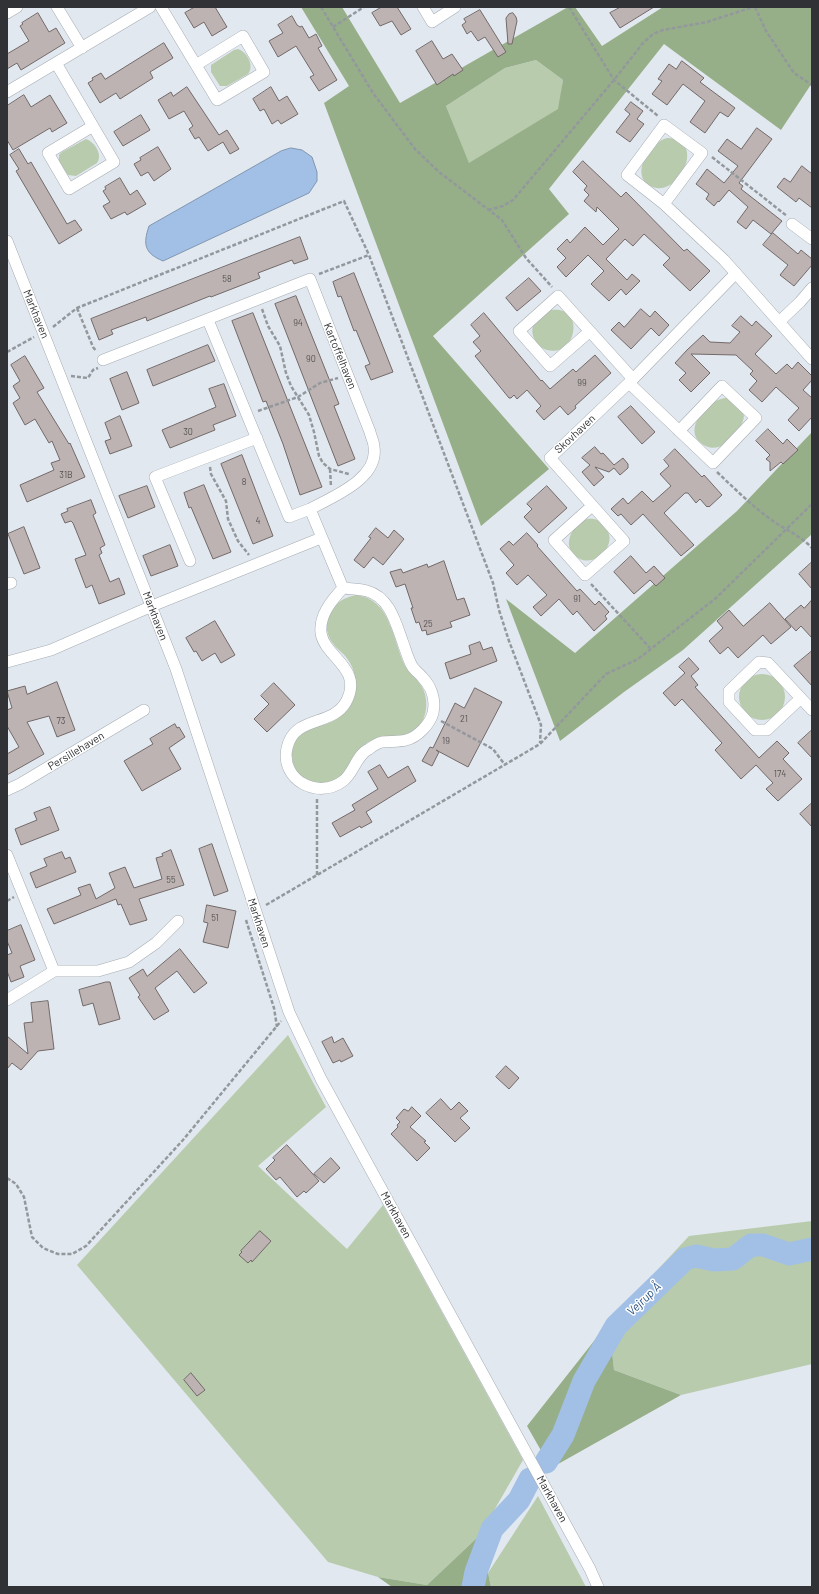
<!DOCTYPE html>
<meta charset="utf-8">
<style>
body{margin:0}
#map{position:relative;width:819px;height:1594px;overflow:hidden;background:#e1e8ef;font-family:Barlow,sans-serif}
canvas{display:block}
.frame{position:absolute;inset:0;border:8px solid #303235;pointer-events:none}
</style>
<div id="map">
<canvas width="819" height="1594"></canvas>
<div class="frame"></div>
</div>
<script>
const c = document.querySelector('canvas').getContext('2d');
c.lineJoin = 'round';
function fill(path, color) {
  c.fillStyle = color;
  c.fill(path, 'evenodd');
}
function trace(path, color, width, dash) {
  c.strokeStyle = color;
  c.lineWidth = width;
  c.lineCap = dash ? 'butt' : 'round';
  c.setLineDash(dash || []);
  c.stroke(path);
}
function write(font, color, halo, rows, align = 'center') {
  c.font = font + ' Barlow,sans-serif';
  c.lineWidth = 3;
  c.setLineDash([]);
  c.textBaseline = 'middle';
  c.strokeStyle = halo;
  c.fillStyle = color;
  for (const [text, x, y, turn = 0] of rows) {
    c.save();
    c.translate(x, y);
    c.rotate((+turn || 0) * Math.PI / 180);
    c.textAlign = isNaN(turn) ? turn : align;
    if (halo) c.strokeText(text, 0, 0);
    c.fillText(text, 0, 0);
    c.restore();
  }
}
fill(new Path2D(`
 M238 49C247 52 255 66 248 74L227 86H220L211 72V65L234 50Z
 M536 60 563 80 559 109 469 164 446 106 505 68Z
 M668 138C707 140 679 197 653 187 627 177 651 140 668 138Z
 M86 139C95 142 103 155 97 163L76 176 68 175 59 162V155L62 152Z
 M551 310C586 305 577 358 547 350 536 347 527 331 536 321 540 317 546 313 551 310Z
 M727 398C731 400 733 402 736 405 738 407 741 410 743 412 748 422 730 442 721 446 715 449 706 448 701 443 682 428 710 398 727 398Z
 M587 519C595 518 600 520 605 527 619 542 598 567 580 559 560 550 570 525 587 519Z
 M356 595C391 599 392 639 405 666 410 674 418 679 422 687 431 703 426 729 406 735 394 738 382 736 370 741 349 752 348 787 320 784 312 783 305 780 299 774 294 769 292 761 292 754 292 725 322 730 338 718 340 716 343 714 345 711 348 706 355 685 355 680 355 672 351 663 346 657 341 651 334 647 330 639 320 618 334 599 356 595Z
 M739 697a23 23 0 1 1 46 0a23 23 0 1 1-46 0Z
 M288 1035 326 1107 258 1166 347 1249 383 1205 523 1460 480 1535 427 1585 378 1577 328 1562 77 1265Z
 M812 1221V1364L681 1395 614 1370 609 1322 689 1236Z
 M538 1496 586 1587H491L488 1573Z`), '#b8cbad');
fill(new Path2D(`
 M301 7H342L400 103 568 7H575L602 46 663 7H812V83L781 130 664 44 549 189 569 214 433 336 549 469 481 526 324 103 349 86ZM536 60 563 80 558 109 469 163 446 106 505 68Z
 M812 432V534L683 650 624 692 560 741 506 599 575 653 737 511Z
 M609 1322 614 1370 681 1395 551 1468 527 1426Z
 M480 1535 491 1587H392L378 1577 427 1585Z`), '#96af88');
const water = new Path2D(`
 M291 148 302 150 312 157 317 172V181L309 193 163 261C144 253 143 244 149 226L281 151Z`);
fill(water, '#a2c0e5');
trace(water, '#8095b0', 1);
trace(new Path2D(`
 M546 1462 563 1435 584 1381 616 1326 685 1259 696 1256 714 1260 733 1259 751 1245H763L789 1254 812 1249
 M473 1587 476 1572 492 1529 519 1500 530 1479`), '#a2c0e5', 23);
const building = new Path2D(`
 M195 7H215L227 27 212 36 204 22 194 28 185 13Z
 M382 7H397L411 29 401 35 392 21 380 26 372 13Z
 M621 7H654L620 28 610 13Z
 M480 10 506 52 498 57 485 37 478 41 471 31 467 34 462 25 466 22 464 19Z
 M38 13 49 32 56 28 65 43 21 70 17 63 7 69V54L29 41 20 26 23 24 22 23Z
 M513 13 516 17 517 21 512 44H508L506 18 509 14Z
 M292 16 297 25 300 27 302 26 309 38 316 34 322 46 318 48 337 80 319 91 310 77 314 75 296 46 278 57 269 41 283 33 278 25Z
 M432 41 443 59 452 54 463 70 454 76 453 74 437 85 416 51Z
 M164 43 173 58 150 72 153 78 120 99 116 93 100 103 88 83 93 80 92 78 101 73 105 79Z
 M682 61 704 78 700 82 735 108 728 117 720 112 705 133 690 122 705 101 683 84 667 105 652 94 662 81 658 79 669 64 676 69Z
 M187 87 219 135 227 130 239 149 230 154 223 142 208 151 199 137 195 139 189 129 193 126 184 111 169 119 158 100 171 92 173 96Z
 M271 87 279 101 287 96 298 114 281 124 278 120 272 124 264 109 260 111 253 99Z
 M24 95 31 107 50 95 67 123 52 132 50 128 13 150 7 140V106Z
 M631 102 643 111 637 119 644 124 630 142 616 132 630 114 625 110Z
 M141 115 150 130 123 146 114 132Z
 M757 128 772 139 739 183 743 186 741 189 782 221 771 234 753 220 746 229 737 222 748 207 729 190 719 202 718 201 714 206 706 199 709 194 696 184 707 169 724 183 738 166 718 151 727 139 741 149Z
 M158 147 171 169 154 181 148 172 141 176 134 164 141 160 140 158Z
 M19 149 28 164 31 162 67 224 75 220 82 230 59 244 16 171 19 169 10 155Z
 M583 161 621 197 626 192 684 251 687 249 710 271 690 291 663 265 670 258 644 234 633 246 625 239 606 259 627 280 632 274 640 281 626 295 621 289 609 301 591 284 604 271 588 255 566 277 557 267 566 258 557 249 567 239 570 243 585 227 603 245 619 229 597 207 596 212 584 201 589 195 584 190 587 186 573 172Z
 M802 166 812 174V208L799 198 796 202 777 187 784 178 790 182Z
 M120 178 130 195 137 190 146 204 127 215 125 212 111 219 103 206 110 202 103 191 106 189 105 187Z
 M773 233 798 254 801 250 812 259V265L794 286 780 275 788 265 763 245Z
 M300 237 308 259 294 264 292 260 258 273 260 278 211 297 210 296 147 321 146 317 111 330 113 334 99 340 91 319Z
 M354 273 393 372 371 380 365 366 370 364 356 330 354 331 341 296 338 297 333 282Z
 M529 278 541 291 517 311 506 298Z
 M296 296 339 404 334 406 355 459 338 466 275 304Z
 M641 309 650 317 655 311 669 325 659 336 651 328 631 349 611 330 619 322 624 327Z
 M253 313 322 487 300 495 283 444 266 401 263 402 232 321Z
 M484 313 541 381 542 380 550 389 573 369 576 372 595 355 611 373 575 406 576 408 568 415 560 406 544 420 536 411 541 406 527 390 517 399 514 395 511 398H509L475 356 481 351 473 342 480 336 471 325Z
 M741 316 752 326 756 321 772 336 755 354 776 374 787 364 792 369 798 362 812 376V380L803 390 812 398V417L799 431 788 420 799 408 776 387 762 402 749 390 757 381 750 374 753 371 736 355 691 354 710 373 691 392 679 380 686 373 675 363 687 350 703 335 710 342 730 343 740 332 732 326Z
 M208 345 215 361 153 386 147 370Z
 M25 356 44 388 37 392 69 444 70 443 85 477 27 502 20 485 54 470 51 463 60 460 52 441 49 443 35 419 25 425 13 403 20 398 13 386 20 381 11 365Z
 M127 372 139 403 122 410 110 379Z
 M224 384 236 416 213 425 215 430 170 448 162 430 216 407 209 389Z
 M631 406 655 432 642 444 618 417Z
 M120 416 132 446 110 454 105 441 111 439 105 423Z
 M768 429 783 444 787 439 798 450 783 464 781 462 770 471V462L766 459 770 455 756 441Z
 M595 447 601 454 603 453 614 465 623 458 628 464V468L620 475 614 468 609 472 595 467 604 477 594 486 582 472 590 465 582 458Z
 M675 449 702 477 704 475 722 495 709 507 708 506 707 507 700 499 696 503 688 493H685L664 513 694 545 681 556 643 514 631 525 621 514 618 516 611 509 623 498 628 504 642 491 653 502 671 486 660 474 669 466 664 460Z
 M242 455 273 536 253 544 221 464Z
 M204 485 231 552 213 559 191 507 189 508 184 493Z
 M147 486 155 507 128 518 119 496Z
 M547 486 567 508 539 533 524 517 532 509 527 504Z
 M91 500 96 513 93 515 105 545 100 548 102 553 99 555 110 582 119 578 125 594 99 604 92 585 86 588 75 559 86 555 73 523 71 521 65 523 61 514 68 511 67 509Z
 M24 527 40 568 24 574 8 534Z
 M376 528 388 538 394 530 404 539 383 565 373 557 364 568 354 560 371 538 369 537Z
 M527 533 538 545 537 546 577 591 580 589 595 605 599 601 609 612 605 616 607 619 594 631 577 611 573 615 559 599 541 616 533 607 547 595 528 575 517 585 506 573 514 565 500 549 509 541 513 545Z
 M170 545 178 566 151 576 143 556Z
 M631 556 646 573 654 566 665 578 656 586 650 580 634 594 614 572Z
 M444 561 457 600 464 598 470 615 450 622 452 627 427 635 426 630 422 631 419 622 416 623 411 608H413L405 584 396 587 390 572 401 569 403 573 427 564 428 567Z
 M812 562V589L799 574Z
 M812 600V638L801 626 796 631 785 619 801 605 804 608Z
 M770 603 791 627 771 644 763 635 738 658 728 647 720 654 709 641 723 628 717 621 729 610 743 626Z
 M215 621 235 655 221 663 215 653 202 661 196 651 194 652 186 638Z
 M480 642 483 650 492 647 497 661 450 679 445 663 471 654 469 646Z
 M812 651V686L794 666Z
 M689 658 699 669 691 676 698 685 695 687 759 758 777 741 789 753 783 759 802 779 778 801 766 789 773 783 756 765 741 779 715 750 722 743 682 699 675 706 663 693 685 673 679 667Z
 M57 682 75 730 57 737 49 716 27 722 44 754 7 775V754L19 747 7 726V710L12 708 7 691 25 686 27 694Z
 M274 683 295 705 267 732 254 719 269 704 261 696Z
 M475 688 502 702 468 767 436 750 439 752 432 766 422 761 430 747 433 748 455 703 464 708Z
 M175 724 177 728 179 727 185 737 169 748 181 769 142 791 124 761 153 744 150 739Z
 M812 730V758L798 743Z
 M380 765 388 778 408 766 416 781 366 812 372 822 361 828 360 826 340 837 332 823 355 810 352 805 378 789 368 772Z
 M812 803V827L800 814Z
 M50 807 59 830 21 845 15 829 37 820 34 813Z
 M212 844 228 891 214 896 199 849Z
 M171 850 184 885 139 899 147 920 130 925 121 904 118 905 116 899 54 924 47 909 81 895 78 888 90 884 96 899 115 888 109 873 125 867 134 888 162 879 156 858 163 856 162 854Z
 M62 852 65 859 70 857 76 872 36 888 30 873 47 866 44 859Z
 M207 905 236 911 228 948 203 942 208 923 204 922Z
 M21 925 35 960 20 966 24 977 11 982 7 971V955L12 953 7 941V931Z
 M180 949 207 983 194 993 177 971 155 988 169 1011 154 1020 138 997 140 995 129 978 143 969 147 976Z
 M106 982H110L120 1019 99 1025 93 1003 83 1006 79 990Z
 M48 1001 54 1049 38 1051 21 1070 12 1063 7 1069V1036L28 1054 24 1023 33 1022 31 1003Z
 M332 1037 334 1043 343 1038 353 1056 341 1062 340 1060 333 1063 322 1042Z
 M506 1066 519 1078 509 1089 496 1077Z
 M441 1099 451 1110 459 1102 468 1111 460 1118 470 1128 455 1142 426 1113Z
 M412 1107 421 1116 410 1127 426 1141 424 1142 430 1148 417 1161 391 1134 398 1127 397 1125 400 1122 396 1118 404 1109 408 1111Z
 M287 1145 319 1181 306 1193 304 1191 297 1197 280 1177 276 1180 266 1169 275 1160 273 1158Z
 M331 1158 340 1168 324 1183 314 1174Z
 M260 1231 271 1241 252 1262 251 1260 248 1263 239 1255 242 1252 241 1251Z
 M191 1373 205 1390 197 1396 184 1380Z`);
fill(building, '#beb3b3');
trace(building, '#726968', 1);
const minor = new Path2D(`
 M57 7 82 48
 M161 7 217 100 264 72 243 36 196 65
 M423 7 432 22 455 7
 M7 13 17 7
 M56 63 114 162 69 189 48 153 93 126
 M7 92 150 7
 M664 204 702 153 664 125 627 175 664 204 724 260 812 359
 M792 224 812 239
 M7 241 176 669 289 1012 321 1079 590 1569 598 1587
 M208 320 289 517 310 509
 M779 322 800 302 812 288
 M589 332 550 366 519 331 558 296 633 379
 M103 360 310 279 370 432C371 437 374 442 374 447 379 479 332 497 310 509L343 588C351 589 360 589 367 591 390 597 396 624 403 643 406 651 408 659 412 666 414 670 419 673 422 677 431 686 436 699 433 713 430 724 418 737 406 740 399 742 390 741 382 742 378 743 373 746 369 749 356 755 354 773 343 781 318 800 280 780 287 748 294 715 332 727 346 702 364 668 325 658 321 633 319 615 332 600 343 588
 M629 383 713 463 756 418 722 386 679 431
 M592 506 554 540 585 575 624 541 550 458 633 379 736 273
 M190 561 155 477 257 438
 M7 584 11 583
 M7 662 51 650 152 606 321 538
 M801 698 767 730H755L729 702V691L759 662 768 663 812 710
 M7 790 20 784 144 710
 M7 855 54 971
 M7 1000 54 971H98L129 962 156 943 178 921`);
trace(minor, '#a6acb3', 12);
trace(new Path2D(`
 M321 7 373 93 415 149 439 172 502 220 526 258 552 287
 M569 7 614 80 658 116
 M755 7 766 31 794 73 812 85
 M333 27 364 7
 M712 157 787 216
 M488 210 503 206 513 200 614 80 643 43 653 34 663 30 707 22 753 7
 M319 274 369 255 493 583 499 610 509 641 541 725 540 743
 M77 308 93 347 96 351
 M262 309 268 326 280 346 286 373 291 386 309 415 314 432 319 456 323 463 330 469 349 474
 M53 327 77 308 344 201 369 255
 M7 352 34 337
 M71 376 88 378 93 370 98 368
 M258 411 298 397 320 383 338 378
 M210 467 211 474 226 501 228 519 238 541 249 555
 M330 469 331 487
 M717 472C734 488 750 504 769 518 783 529 800 535 812 548
 M591 584 650 648
 M441 721 493 749 505 765
 M317 875V799
 M7 901 14 897
 M266 905 540 744 606 674 638 659 716 598 812 504
 M246 920 274 1008 277 1027
 M7 1178 16 1184 24 1197 32 1237 43 1248 58 1254H72L86 1246 183 1140 281 1021`), '#93989d', 2.5, [4, 2]);
trace(minor, '#fff', 11);
write('9px', '#545254', null, [
 ["58",227,279],
 ["94",298,323],
 ["90",311,359],
 ["99",582,383],
 ["30",188,432],
 ["31B",66,475],
 ["8",244,482],
 ["4",258,521],
 ["91",577,599],
 ["25",428,624],
 ["21",464,719],
 ["73",61,721],
 ["19",446,741],
 ["174",780,774],
 ["55",171,880],
 ["51",215,918]
]);
write('11px', '#303235', '#fff', [
 ["Markhaven",36,314,68],
 ["Kartoffelhaven",340,356,68],
 ["Skovhaven",575,434,-43],
 ["Markhaven",155,616,69],
 ["Persillehaven",76,751,-31],
 ["Markhaven",259,923,72],
 ["Markhaven",396,1215,61],
 ["Markhaven",552,1499,61]
]);
write('italic 12px', '#2c5384', '#fff', [
 ["Vejrup Å",644,1299,-44]
]);
</script>
